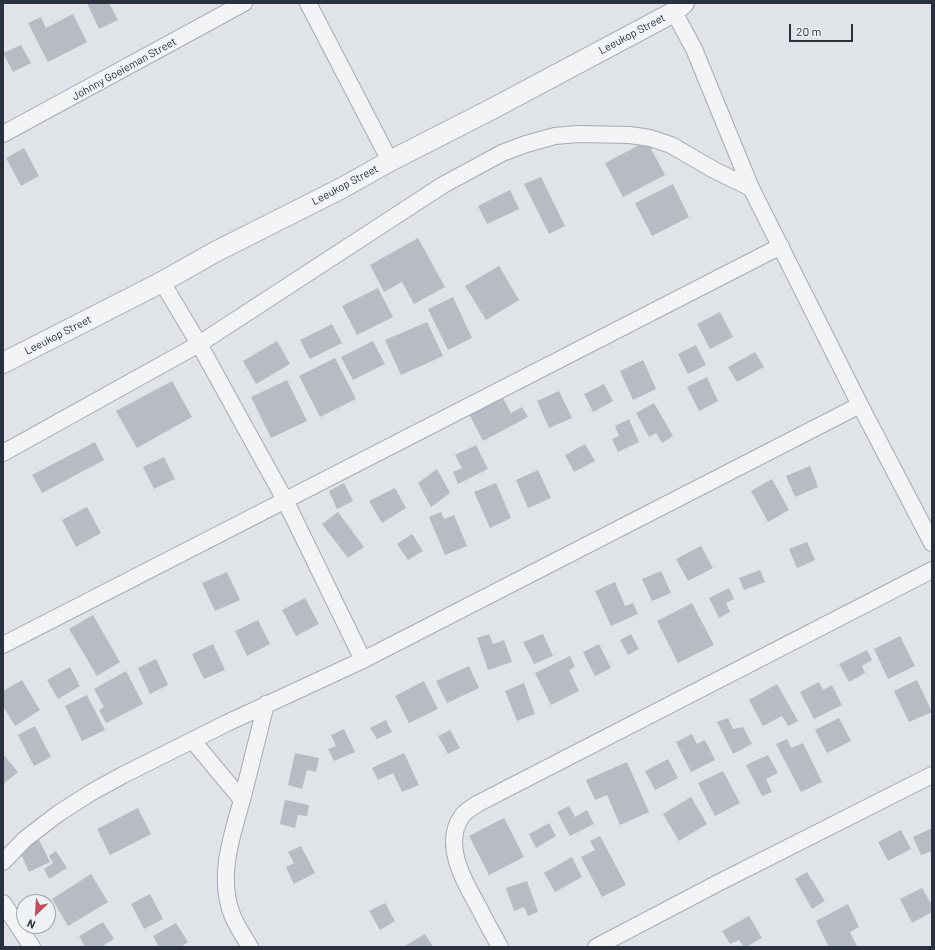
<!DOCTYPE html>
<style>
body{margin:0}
#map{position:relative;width:935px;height:950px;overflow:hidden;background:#e0e3e8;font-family:Barlow,sans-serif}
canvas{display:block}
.frame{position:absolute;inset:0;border:4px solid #2a313e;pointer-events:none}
.north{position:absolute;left:16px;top:894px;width:40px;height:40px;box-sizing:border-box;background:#eff2f5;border:1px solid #a0a5ac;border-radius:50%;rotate:205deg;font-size:11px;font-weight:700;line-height:16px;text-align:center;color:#2a313e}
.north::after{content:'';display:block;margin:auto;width:14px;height:18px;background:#c44e5d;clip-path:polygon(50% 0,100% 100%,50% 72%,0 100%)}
.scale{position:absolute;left:789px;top:24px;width:64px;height:18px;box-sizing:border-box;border:2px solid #2a313e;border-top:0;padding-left:5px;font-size:12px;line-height:14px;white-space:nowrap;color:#2a313e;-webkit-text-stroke:3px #eff2f5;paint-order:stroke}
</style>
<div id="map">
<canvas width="935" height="950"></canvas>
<div class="frame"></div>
<div class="north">N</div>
<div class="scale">20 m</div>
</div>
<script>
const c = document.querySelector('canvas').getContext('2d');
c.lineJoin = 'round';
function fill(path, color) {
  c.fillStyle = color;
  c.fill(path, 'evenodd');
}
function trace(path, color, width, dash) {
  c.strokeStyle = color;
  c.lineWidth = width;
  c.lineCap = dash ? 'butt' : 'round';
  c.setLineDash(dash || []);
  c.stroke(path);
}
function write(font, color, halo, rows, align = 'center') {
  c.font = font + ' Barlow,sans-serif';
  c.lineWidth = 3;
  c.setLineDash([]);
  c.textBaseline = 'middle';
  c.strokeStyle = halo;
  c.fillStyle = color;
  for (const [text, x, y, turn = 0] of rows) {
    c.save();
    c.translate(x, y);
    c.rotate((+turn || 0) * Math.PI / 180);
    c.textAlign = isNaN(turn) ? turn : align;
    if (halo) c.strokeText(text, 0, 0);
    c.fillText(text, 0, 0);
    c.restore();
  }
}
fill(new Path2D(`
 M87 3H109L118 20 99 29Z
 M73 14 87 42 48 62 28 23 41 17 46 28Z
 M21 45 31 63 13 72 3 53Z
 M647 141 665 175 623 197 605 163Z
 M24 148 39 176 21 186 6 158Z
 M541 177 565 226 549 234 524 184Z
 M673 184 689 217 652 236 635 203Z
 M510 190 519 209 487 224 478 206Z
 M418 238 445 287 414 304 402 282 384 292 370 265Z
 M499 266 519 300 486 320 465 286Z
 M378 288 393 317 357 335 342 306Z
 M453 297 472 338 448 350 428 309Z
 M720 312 733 337 710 349 697 324Z
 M427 322 443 356 401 375 385 340Z
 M332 324 342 343 310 359 300 340Z
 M277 341 290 364 256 384 243 361Z
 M373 341 385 364 353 380 341 357Z
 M696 345 706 365 688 374 678 354Z
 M755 352 764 367 737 382 728 367Z
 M335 358 356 399 320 417 299 376Z
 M643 360 656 389 633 400 620 371Z
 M707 377 718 401 699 411 687 387Z
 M287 380 307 421 271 438 251 397Z
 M172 381 192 417 137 448 116 411Z
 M604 384 613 401 593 412 584 394Z
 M559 391 572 418 549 428 537 401Z
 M502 396 511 413 522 407 528 417 483 441 469 414Z
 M654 403 673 436 662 443 656 433 649 437 636 413Z
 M629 419 639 442 618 452 612 439 619 436 615 426Z
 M95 442 104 460 42 493 32 475Z
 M585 444 595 461 574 472 565 455Z
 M476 445 488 469 458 484 453 472 462 468 455 455Z
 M164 457 175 479 154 489 143 467Z
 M810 466 818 487 795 497 786 476Z
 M437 469 450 493 431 507 418 483Z
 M538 470 551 498 528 508 516 480Z
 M772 479 789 510 768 522 751 491Z
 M344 483 353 501 337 509 329 491Z
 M496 483 511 518 490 528 474 492Z
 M395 488 406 508 382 523 369 501Z
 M87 507 101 533 76 547 62 520Z
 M338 512 364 547 348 558 322 524Z
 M441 512 444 519 454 515 467 546 445 555 429 517Z
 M412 534 423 551 408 560 397 544Z
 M807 542 815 560 797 568 789 549Z
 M701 546 713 568 688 581 676 559Z
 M760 570 765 582 744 590 739 578Z
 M661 571 671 593 652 601 642 579Z
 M227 572 240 600 215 611 202 583Z
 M615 582 625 606 633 603 638 614 611 626 595 591Z
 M729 588 734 599 726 603 730 612 719 618 709 598Z
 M305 598 319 624 296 636 282 610Z
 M692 603 714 645 678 663 657 621Z
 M93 615 120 662 97 676 69 629Z
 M258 620 270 644 247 656 235 631Z
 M489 634 493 644 504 640 512 662 488 670 477 638Z
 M543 634 553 656 534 664 523 642Z
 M631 634 639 649 628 655 620 640Z
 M900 636 915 666 888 679 874 649Z
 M213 644 225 670 204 679 192 654Z
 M599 644 611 668 595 676 583 652Z
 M867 650 872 660 862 666 865 673 849 682 839 664Z
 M570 656 575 667 569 670 579 691 551 705 535 673Z
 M156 659 168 685 150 694 138 668Z
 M469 666 479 688 447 703 436 681Z
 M70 667 80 686 58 699 47 680Z
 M126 671 143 704 106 723 99 710 104 707 94 689Z
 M22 680 40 710 15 726 3 706V691Z
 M917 680 932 712 909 722 894 691Z
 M424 681 438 709 409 723 395 696Z
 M819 682 823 690 832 685 842 705 814 719 800 692Z
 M524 683 535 714 517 721 505 691Z
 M777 684 798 721 788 726 782 716 763 726 749 700Z
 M87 695 105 730 82 741 65 706Z
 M728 718 733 729 743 727 752 744 733 754 717 722Z
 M839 718 851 741 827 753 815 730Z
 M386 720 392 732 377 739 370 728Z
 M35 726 51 757 34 766 18 735Z
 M344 729 355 752 334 761 328 749 336 746 331 735Z
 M450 730 460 748 448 754 438 736Z
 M692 734 697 744 705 740 715 760 691 772 676 742Z
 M787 739 791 748 803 743 822 782 801 792 776 744Z
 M295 753 319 758 316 772 307 770 302 789 288 785Z
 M404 753 419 785 402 792 393 773 378 780 372 768Z
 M3 754 18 772 3 784Z
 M768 755 778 773 766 779 772 792 762 796 746 765Z
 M668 759 678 778 655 790 645 771Z
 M627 762 649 812 620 825 607 795 595 800 586 780Z
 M723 771 740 803 715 816 698 783Z
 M691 797 707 824 679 841 663 814Z
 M285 800 309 805 307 816 298 815 295 828 280 824Z
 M569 806 575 817 587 810 594 824 570 836 557 812Z
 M138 808 151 834 110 855 97 829Z
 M504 818 524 857 489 875 469 836Z
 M549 823 556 836 536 848 529 834Z
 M932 828V851L921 855 913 837Z
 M901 830 911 849 888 861 878 842Z
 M600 836 626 885 602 897 581 857 595 850 590 841Z
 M38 838 50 862 29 872 18 848Z
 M301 846 315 873 294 884 286 867 294 863 288 852Z
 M56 851 67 868 49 879 44 869 53 863 49 856Z
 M572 857 582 877 555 892 544 873Z
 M807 872 825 901 812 909 795 879Z
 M91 874 108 902 68 926 52 899Z
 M527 881 538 912 528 916 524 907 514 911 506 888Z
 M922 888 932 905V912L912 923 900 899Z
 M150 894 163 919 144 929 131 904Z
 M385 903 395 921 380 930 369 911Z
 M848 904 859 927 850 932 857 946 855 947H829L816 921Z
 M749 916 762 938 746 947H744L739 940 730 944 722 931Z
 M103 922 114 939 101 947H85L79 936Z
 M176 923 188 942 180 947H159L153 936Z
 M425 934 433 947H403Z`), '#b7bcc4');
const minor = new Path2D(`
 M308 3 390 161
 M674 12 694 49 751 188 860 405 932 543
 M3 134 244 3
 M162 282 199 344 285 500 363 660
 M3 453 199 344 443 185 502 153 526 144 555 136 577 134 630 135 650 138 671 145 714 170 751 188
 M3 645 781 246
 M193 741 242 800 266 704
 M242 800C231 838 217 879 233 917 238 928 244 937 250 947
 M3 862 25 839 59 813 92 792 123 775 227 723 363 660 860 405
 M3 903 32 947
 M500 947C492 933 485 920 478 906 464 881 442 844 462 816 466 810 473 807 479 803L932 570
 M596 947 718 883 932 775`);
const tertiary = new Path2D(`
 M3 363 162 282 215 252 342 188 390 161 492 109 674 12 684 3`);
trace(minor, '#a6aab2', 18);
trace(tertiary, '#a6aab2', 22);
trace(minor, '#f2f4f6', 16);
trace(tertiary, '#f2f4f6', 20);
write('11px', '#2a313e', '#eff2f5', [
 ["Leeukop Street",632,34,-28],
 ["Johnny Goeieman Street",124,69,-29],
 ["Leeukop Street",345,185,-28],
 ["Leeukop Street",58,335,-27]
]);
</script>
